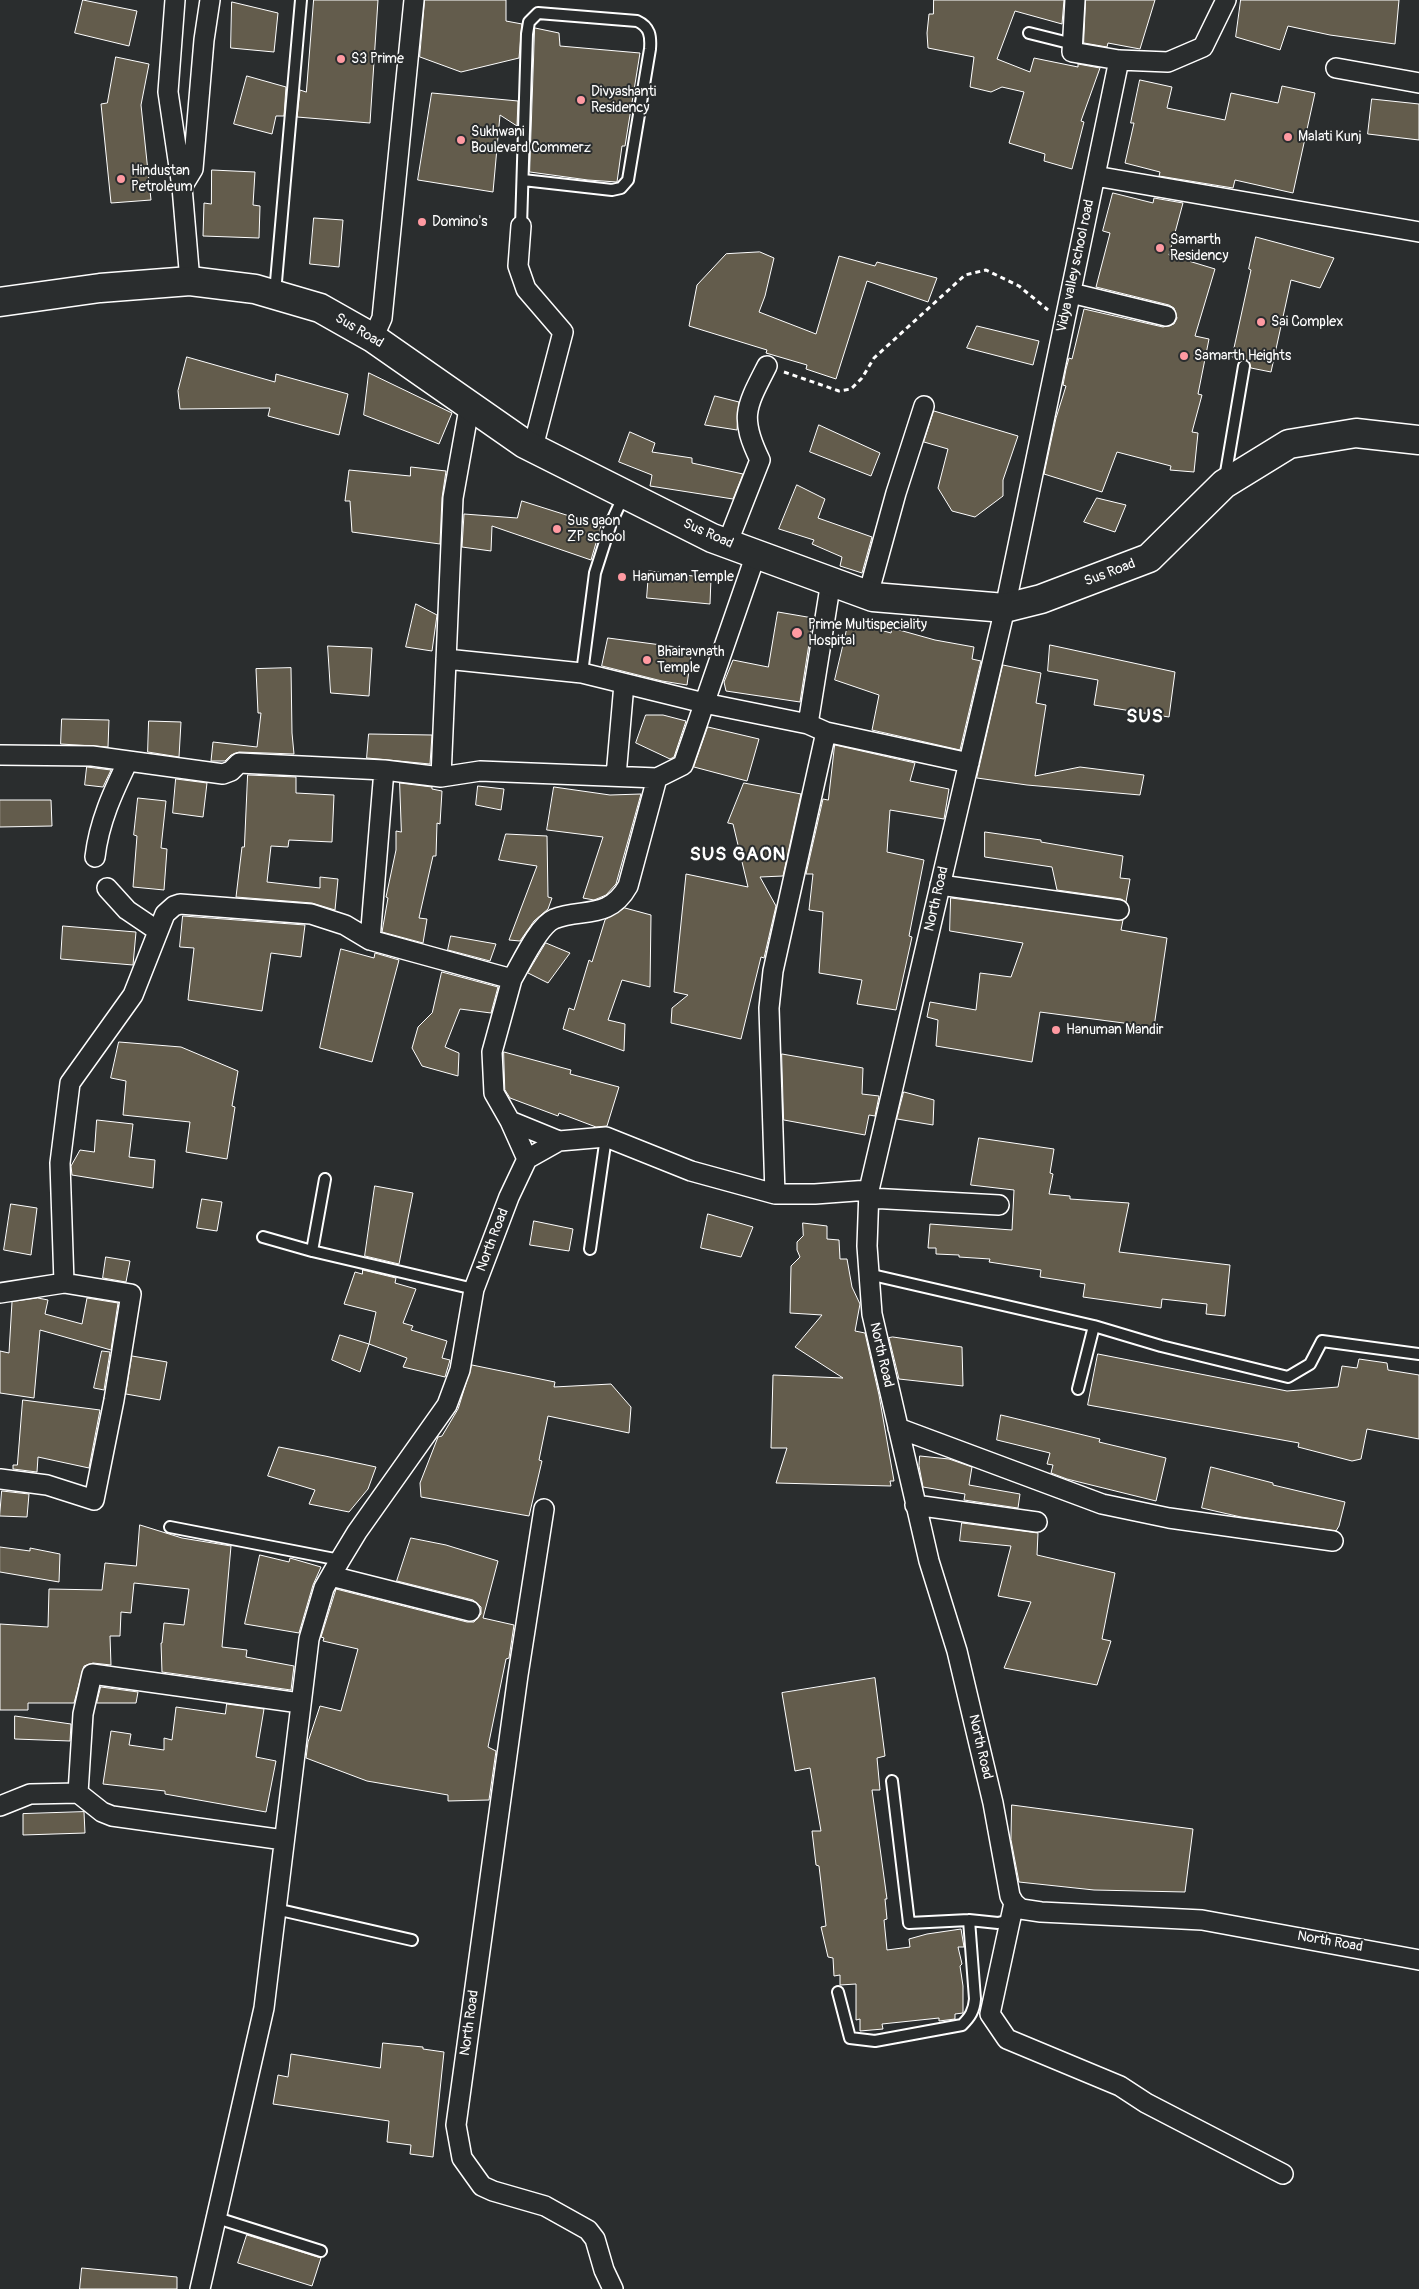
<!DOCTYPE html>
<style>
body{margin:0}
canvas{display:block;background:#2a2d2e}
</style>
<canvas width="1419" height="2289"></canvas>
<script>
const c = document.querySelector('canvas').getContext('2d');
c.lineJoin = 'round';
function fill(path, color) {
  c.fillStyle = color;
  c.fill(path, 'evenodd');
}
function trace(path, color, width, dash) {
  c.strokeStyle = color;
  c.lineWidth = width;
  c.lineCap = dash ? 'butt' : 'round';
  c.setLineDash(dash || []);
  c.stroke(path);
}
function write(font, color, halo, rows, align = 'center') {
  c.font = font + ' Pangolin,sans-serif';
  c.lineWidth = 4;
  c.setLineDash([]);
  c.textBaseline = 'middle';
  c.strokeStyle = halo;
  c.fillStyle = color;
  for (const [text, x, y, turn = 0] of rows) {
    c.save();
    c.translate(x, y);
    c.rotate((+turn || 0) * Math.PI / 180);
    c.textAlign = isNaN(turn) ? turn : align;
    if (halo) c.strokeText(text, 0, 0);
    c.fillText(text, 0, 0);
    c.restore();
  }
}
const building = new Path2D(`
 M83 0 137 11 129 46 75 33Z
 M314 0H378L370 123 297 117 300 90 306 92Z
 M425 0H506V21L522 24 519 58 461 72 420 57Z
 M934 0H1064L1062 24 1015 11 997 59 1030 72 1034 58 1078 67V64L1100 68 1081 121 1084 122 1072 169 1044 161 1045 154 1009 143 1024 92 1002 87 991 92 970 87 974 57 928 48 927 33 929 14H933Z
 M1086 0H1155L1140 49 1108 43 1107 47 1084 43Z
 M1241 0H1399L1395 44 1330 35 1288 26 1280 50 1236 37Z
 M232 2 278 13 274 52 231 48Z
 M535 28 559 33 560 46 640 53 625 146H622L617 182 588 180 530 172Z
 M116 57 149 64 141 105 151 200 111 203 101 104 107 103Z
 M247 76 286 87 284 116H276L272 134 234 124Z
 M1140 80 1172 87 1167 108 1225 120 1231 93 1278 103 1282 86 1315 93 1293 193 1235 180 1233 188 1159 176 1160 172 1125 163 1134 123H1131Z
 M432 93 518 101 517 126 500 115 493 192 418 180Z
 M1372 99 1419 104V140L1368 134Z
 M212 170 255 172 253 205 260 206 259 238 203 236 204 203 211 204Z
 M1113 193 1153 203 1154 198 1183 203 1169 255 1215 269 1195 336 1209 339 1198 394 1202 395 1192 432 1198 433 1194 472 1170 470 1171 466 1117 452 1102 492 1044 474 1056 418 1066 386 1063 385 1066 369 1069 358 1072 359 1084 309 1163 327 1174 324 1177 318 1174 308 1169 305 1096 287 1110 233 1103 231Z
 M314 218 343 220 339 267 310 264Z
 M1256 237 1334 258 1320 288 1291 280 1271 372 1251 368 1248 360 1232 357 1251 270 1249 269Z
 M760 252 774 258 765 296 759 312 816 334 839 256 875 266 877 262 937 278 928 302 867 281 836 379 806 369 807 365 766 353 767 350 689 326 697 285 726 254Z
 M977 326 1039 341 1033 365 967 348Z
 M187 357 275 382 276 374 348 394 339 435 268 416 270 408 180 409 178 391Z
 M369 373 452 413 439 444 364 415Z
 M715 396 739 402 737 430 705 425Z
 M934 411 1018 436 1003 480V496L975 517 952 511 938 488 948 449 924 442Z
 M819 425 880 453 871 476 810 452Z
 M630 432 655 443 652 452 692 458V463L743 474 733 499 650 486 652 475 619 462Z
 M411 467 446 471 442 498 440 544 352 532 350 501H345L349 470 410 476Z
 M797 485 825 499 818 518 872 537 862 573 840 566 842 557 812 544 814 540 779 529Z
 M1097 498 1126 505 1115 532 1084 522Z
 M522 501 601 526 591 560 492 526 491 551 462 547 464 514 517 518Z
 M649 571 711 578 710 604 647 598Z
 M416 604 437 615 432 651 406 647Z
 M778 612 813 618 800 702 726 691 724 682 733 660 768 667Z
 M849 621 891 633 892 628 935 640 974 647 972 659 981 661 960 750 872 730 879 695 835 680Z
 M608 638 692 649 687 685 662 681 602 666Z
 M1050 645 1175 672 1169 717 1094 705 1098 680 1048 671Z
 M328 646 372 648 369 696 331 693Z
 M1003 665 1041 673 1036 703 1046 705 1035 776 1080 767 1144 775 1140 795 1027 785 977 778Z
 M291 668 292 733 294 754 239 752 231 755 225 761H211L213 742 257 747 261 713H258L256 669Z
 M646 715H663L686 721 674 757 670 759 636 743Z
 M62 719 109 720 108 747 61 744Z
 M149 721 181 722 179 757 148 752Z
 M708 727 759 739 747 781 694 767Z
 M369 734 432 735 430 764 367 758Z
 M835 745 915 763 910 781 949 789 944 819 890 810 887 852 924 860 909 936 912 937 896 1010 857 1004 862 980 819 973 823 912 809 910 813 874H806L823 799 828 800Z
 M87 767 111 770 103 787 85 785Z
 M248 775 296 777V793L334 795 332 842 289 840 288 847 271 846 267 882 320 888V877L338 879 335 910 312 903 236 897 242 847H244Z
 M176 779 207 783 203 817 173 813Z
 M400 783 432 787V789L442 791 440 824 437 823 436 856H433L419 918 427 919 423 943 382 932 388 898 386 897 396 850V831L401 832Z
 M744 783 801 794 783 876 760 877 776 906 764 958 761 957 741 1039 671 1023 672 1008 688 995 674 992 686 874 748 887 733 824 728 823Z
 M478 786 504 789 501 810 476 805Z
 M554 787 610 795 641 794 616 884 606 895 599 898 594 900 583 898 603 837 547 830Z
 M138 798 166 801 161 848 167 849 164 890 133 887 137 836 134 835Z
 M0 800H51L52 826 0 827Z
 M985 832 1041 840V842L1123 856 1120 878 1130 879 1126 902 1121 899 1057 890 1052 867 985 857Z
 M506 834 547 836 548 897 552 898 548 909 534 921 520 941 509 940 537 866 499 860Z
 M951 898 1123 920 1121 930 1167 938 1154 1027 1040 1012 1032 1062 936 1046 938 1020 927 1017 930 1002 976 1010 980 973 1011 977 1023 943 950 931Z
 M625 908 651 915 650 987 622 980 608 1020 625 1024 624 1051 563 1029 569 1008 574 1010 589 960 592 962 605 920Z
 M183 916 305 925 301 957 271 953 262 1011 188 1000 194 948 180 947Z
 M63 926 136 932 133 965 61 959Z
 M451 936 496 944 490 961 448 950Z
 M546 943 570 953 548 983 528 973Z
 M341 949 374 958 375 953 399 960 372 1062 320 1048Z
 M442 972 498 987 491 1013 460 1009 445 1047 459 1053 458 1076 422 1066 412 1048 418 1027 432 1013Z
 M119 1042 181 1047 238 1071 232 1106 235 1107 227 1159 186 1152 190 1122 123 1115 126 1081 111 1078Z
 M504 1052 571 1070 570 1074 619 1087 607 1126 596 1127 559 1113 558 1116 510 1098 505 1090Z
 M782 1054 863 1068 862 1094 879 1096 875 1116 869 1115 865 1135 784 1120Z
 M904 1092 934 1100 933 1125 897 1119Z
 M97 1120 133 1124 129 1157 155 1160 153 1188 72 1175 71 1166 80 1150 94 1152Z
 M979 1138 1054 1149 1050 1173 1053 1174 1049 1194 1070 1196V1199L1129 1203 1119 1252 1230 1265 1225 1316 1206 1314 1207 1304 1162 1299 1161 1308 1083 1297 1085 1284 1040 1277 1041 1270 989 1262 990 1259 959 1257V1255L936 1254V1248H928L930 1224 1012 1230 1014 1190 971 1185Z
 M375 1186 413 1193 399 1264 365 1256Z
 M202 1199 222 1202 217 1231 197 1228Z
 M11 1204 37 1208 31 1255 4 1250Z
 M708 1214 753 1227 741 1257 701 1248Z
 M534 1221 573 1229 569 1251 530 1245Z
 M803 1223 827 1226V1239L839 1240 840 1259H847L852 1287 860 1304 855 1331 865 1333 879 1395 894 1481H890L891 1486 776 1483 787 1448H771L773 1375 843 1378 795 1347 822 1315 790 1313 791 1266 800 1257 797 1250V1242L803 1236Z
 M106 1257 130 1261 126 1282 103 1278Z
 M363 1270 396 1278 395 1283 416 1289 403 1323 413 1326 411 1330 447 1341 442 1358 450 1360 445 1377 403 1367 407 1358 369 1344 376 1312 344 1304 355 1272 362 1274Z
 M38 1298 48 1300 45 1314 82 1324 87 1298 118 1303 111 1350 40 1330 34 1398 0 1393V1351L9 1353 12 1302Z
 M340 1335 369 1344 360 1372 332 1360Z
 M893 1337 962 1347 963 1386 899 1379 889 1338Z
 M102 1351 110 1352 104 1390 94 1388Z
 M1098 1354 1287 1391 1338 1387 1342 1366 1357 1368 1359 1359 1387 1363 1388 1370 1419 1375V1439L1367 1429 1361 1459 1352 1461 1298 1447 1299 1443 1088 1405Z
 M132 1356 167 1362 160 1400 126 1394Z
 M472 1365 555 1382 554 1387 611 1384 631 1407 629 1433 548 1416 539 1460 542 1461 529 1516 421 1497 420 1483 438 1437 442 1436 458 1409Z
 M23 1400 100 1410 89 1468 38 1457 37 1472 13 1469V1465H17Z
 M1001 1415 1100 1439 1099 1442 1166 1458 1156 1501 1067 1479 1051 1473 1053 1465 1047 1464 1050 1453 997 1440Z
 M279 1447 325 1456 376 1467 368 1489 349 1512 309 1504 315 1490 268 1476Z
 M920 1456 949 1459 972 1467 969 1485 1020 1494 1018 1508 964 1500 965 1494 923 1487 919 1466Z
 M1211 1467 1273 1483V1485L1345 1502 1339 1526 1336 1531 1241 1517 1202 1508Z
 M2 1491 29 1494 27 1517 0 1516Z
 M962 1523 1038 1533 1037 1555 1115 1573 1102 1639 1111 1641 1097 1685 1004 1668 1031 1602 998 1596 1011 1546 960 1541Z
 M140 1525 182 1538 231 1546 222 1647 247 1650 246 1657 294 1666 291 1690 162 1672 161 1643H162L164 1623 184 1625 189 1589 134 1583 131 1613 121 1612 120 1636H110L111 1665 93 1663 84 1666 74 1703H28V1710H0V1624L48 1627 49 1589 102 1590 105 1563 136 1566Z
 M411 1538 446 1545 498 1561 483 1618 514 1625 509 1658 506 1659 488 1747 496 1751 489 1800 448 1801V1795L367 1781 306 1758 308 1742 320 1706 341 1711 358 1649 323 1641 324 1638 321 1637 336 1589 467 1622H474L481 1614V1607L473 1600 397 1581Z
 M0 1547 30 1551V1548L60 1554 59 1582 0 1572Z
 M260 1555 289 1562 290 1558 321 1567 313 1585 299 1633 245 1624Z
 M875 1678 885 1756 877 1758 880 1790H872L887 1899H885L887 1919 884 1920 887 1950 910 1947 909 1939 927 1934 961 1929 964 1947H958L962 1964 960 1966 963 1986V2013L955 2014V2019L939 2021V2018L882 2024 883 2029 860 2031V2019L856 2020V1984L840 1985V1975L834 1976 833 1958 828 1957 821 1927 826 1926 819 1866 816 1865 812 1831H821L810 1768 795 1771 782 1693Z
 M101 1687 138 1692 136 1703H97Z
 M227 1704 264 1709 256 1757 276 1761 266 1812 165 1794V1791L103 1784 111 1731 131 1734 129 1745 164 1750V1738L172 1740 176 1707 225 1714Z
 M15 1716 71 1724 70 1741 15 1739Z
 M1012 1805 1193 1829 1185 1892 1094 1890 1019 1882 1011 1840Z
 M84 1812 85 1833 23 1835V1814Z
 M383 2043 423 2047V2049L444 2052 433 2157 410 2154 411 2145 387 2142 389 2121 273 2104 278 2075 288 2077 291 2054 380 2068Z
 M247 2235 321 2258 312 2286 238 2263Z
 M82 2268 177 2277V2289H80Z`);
fill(building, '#635c4c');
trace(building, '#fff', 1);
const lane = new Path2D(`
 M1029 33 1073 44
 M521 226 527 34 529 22 538 13 637 21C650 27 651 36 650 49L628 180 621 188 612 190 523 180
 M275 293 301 0
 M1225 478 1244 366
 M582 673 595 573 611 523 624 495
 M263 1237 312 1251 474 1289
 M590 1249 606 1137
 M312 1251 325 1179
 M868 1274 1094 1326 1161 1346 1288 1377 1310 1364 1322 1341 1419 1354
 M1078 1389 1094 1326
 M170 1527 340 1560
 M892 1781 909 1923 969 1920 998 1923 1010 1920
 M276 1909 412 1940
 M838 1992 850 2038 875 2041 962 2025C970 2017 974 2011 975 1999L969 1920
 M217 2218 321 2251`);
const street = new Path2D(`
 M175 0 168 92 182 187 190 281
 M1075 0 1072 52 1119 60 1168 62 1203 47 1226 0
 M1119 60 1005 608 869 1190 867 1246 872 1314 929 1561 957 1651 993 1803 1010 1896 1014 1903 1021 1909 1041 1912 1202 1920 1419 1960
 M1336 68 1419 83
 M1095 176 1419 232
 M182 187 193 169 204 40 210 0
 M521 226 518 266 526 289 563 332 533 447
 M1071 293 1166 316
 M373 338 382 318 414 0
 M470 403 453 498 441 777 384 770 370 940 512 979 492 1052 494 1093 510 1121 527 1159
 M727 544 760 460C739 417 746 407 767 366
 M831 581 808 724 826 732 969 763
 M868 595 896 493 924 406
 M446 659 582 673 704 703 808 724
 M0 755 92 756 223 774 231 771 239 763 384 770
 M616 776 624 684
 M441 777 480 771 657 778 683 765 756 554
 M95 857C99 822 113 792 128 761
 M940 885 1119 910
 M107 888 127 910 158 931
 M512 979C521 964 538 926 554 919 582 908 609 920 628 886L657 778
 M510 1121 559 1141
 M775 1194 769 1008 773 971 826 732
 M869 1198 999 1205
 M64 1283 60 1163 70 1083 133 995 165 914 174 906 180 904 311 914 345 925 370 940
 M0 1293 64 1283 131 1294 114 1400 94 1500 47 1485 0 1479
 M898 1428 1102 1504 1169 1518 1333 1541
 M915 1505 1037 1522
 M544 1509 518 1675 456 2125 462 2158 482 2186 493 2191 545 2206 588 2230 595 2239 604 2270 613 2289
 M331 1576 470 1611
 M0 1806 30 1794 78 1793
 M284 1840 112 1816 102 1812 78 1793 83 1714 92 1674 300 1703
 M1014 1903 990 2014 1007 2039 1120 2086 1146 2103 1283 2174
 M200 2289 264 2008 309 1639 324 1588 340 1560 357 1532 447 1405 460 1370 474 1289 509 1197 527 1159 559 1141 606 1137 691 1171 775 1194H815L869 1190`);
const secondary = new Path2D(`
 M0 302 100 288 190 281 255 289 320 308 373 338 525 444 712 538 873 597 1005 608 1041 599 1149 558 1224 484 1289 444 1356 433 1419 440`);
trace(lane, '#fff', 14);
trace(street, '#fff', 22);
trace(secondary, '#fff', 31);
trace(new Path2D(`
 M784 372 839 391 851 389 862 378 874 358 965 275 986 270 1019 286 1048 310`), '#fff', 3, [5, 4]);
trace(lane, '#2a2d2e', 10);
trace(street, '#2a2d2e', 19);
trace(secondary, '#2a2d2e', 28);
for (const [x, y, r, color] of [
 [341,59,5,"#ff9aa2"],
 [581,100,5,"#ff9aa2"],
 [1288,137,5,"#ff9aa2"],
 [461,140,5,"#ff9aa2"],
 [121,179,5,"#ff9aa2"],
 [422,222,5,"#ff9aa2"],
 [1160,248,5,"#ff9aa2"],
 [1261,322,5,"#ff9aa2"],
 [1184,356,5,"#ff9aa2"],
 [557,529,5,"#ff9aa2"],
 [622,577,5,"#ff9aa2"],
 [797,633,6,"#ff9aa2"],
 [647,660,5,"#ff9aa2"],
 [1056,1030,5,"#ff9aa2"]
]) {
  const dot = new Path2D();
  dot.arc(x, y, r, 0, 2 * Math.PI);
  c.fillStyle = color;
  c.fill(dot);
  trace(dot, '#2a2d2e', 2);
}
write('14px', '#fff', '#2a2d2e', [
 ["S3 Prime",351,59],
 ["Divyashanti",591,92],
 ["Residency",591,108],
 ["Sukhwani",471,132],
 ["Boulevard Commerz",471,148],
 ["Malati Kunj",1298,137],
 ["Hindustan",131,171],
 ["Petroleum",131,187],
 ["Domino's",432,222],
 ["Samarth",1170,240],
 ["Residency",1170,256],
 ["Sai Complex",1271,322],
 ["Samarth Heights",1194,356],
 ["Sus gaon",567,521],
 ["ZP school",567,537],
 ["Hanuman Temple",632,577],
 ["Prime Multispeciality",808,625],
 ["Hospital",808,641],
 ["Bhairavnath",657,652],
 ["Temple",657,668],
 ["Hanuman Mandir",1066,1030]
], 'left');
write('14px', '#fff', '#2a2d2e', [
 ["Vidya valley school road",1076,266,-78],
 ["Sus Road",359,331,31],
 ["Sus Road",708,534,24],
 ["Sus Road",1110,573,-21],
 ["North Road",937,899,-77],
 ["North Road",493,1240,-69],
 ["North Road",881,1355,77],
 ["North Road",980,1747,77],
 ["North Road",1330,1942,10],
 ["North Road",470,2023,-82]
]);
c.letterSpacing = '1px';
write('bold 19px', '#fff', '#2a2d2e', [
 ["SUS",1145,717],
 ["SUS GAON",738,855]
]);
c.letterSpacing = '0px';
</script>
